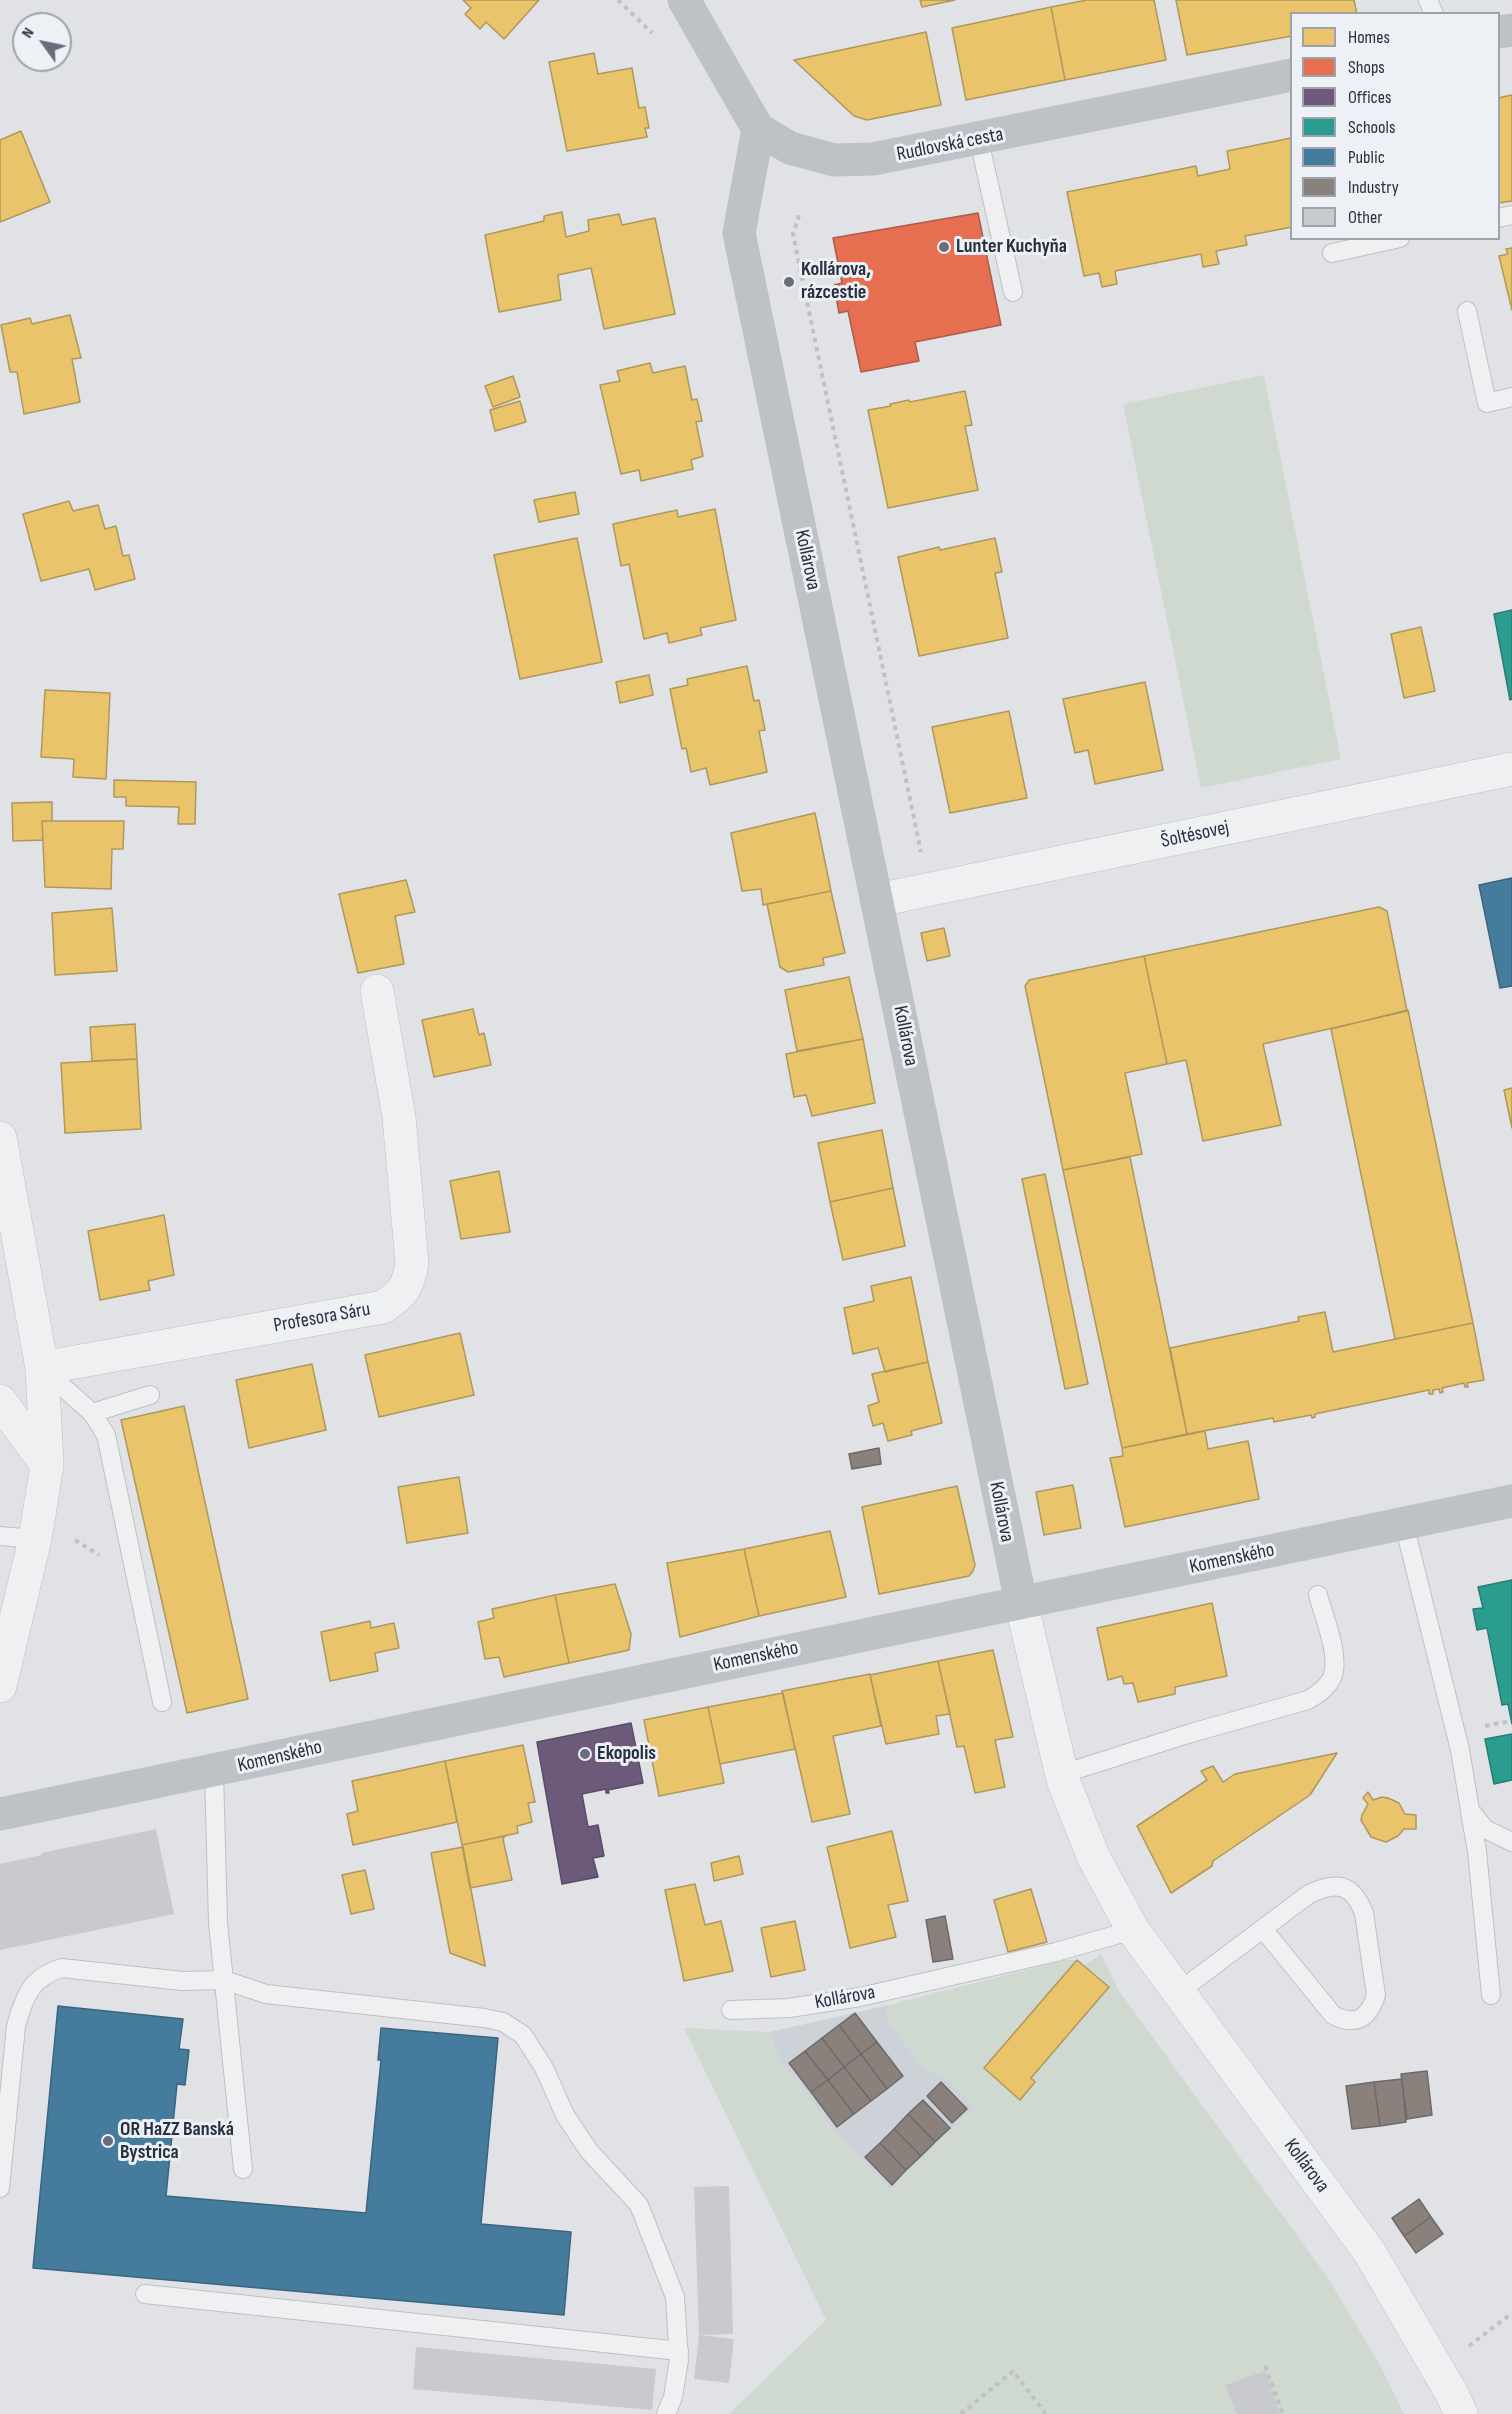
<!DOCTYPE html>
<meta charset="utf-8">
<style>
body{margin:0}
#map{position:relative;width:1512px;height:2414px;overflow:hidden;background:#e0e2e5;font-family:"Sofia Sans Condensed",sans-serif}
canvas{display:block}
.legend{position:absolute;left:1290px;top:12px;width:210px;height:228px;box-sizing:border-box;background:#edf0f5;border:2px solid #9da3ac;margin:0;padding:8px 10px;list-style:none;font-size:18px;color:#26303f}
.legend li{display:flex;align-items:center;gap:12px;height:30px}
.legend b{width:30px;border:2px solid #9da3ac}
.north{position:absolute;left:12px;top:12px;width:60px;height:60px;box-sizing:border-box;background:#edf0f5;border:2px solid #9da3ac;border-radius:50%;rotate:303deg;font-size:16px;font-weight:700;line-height:24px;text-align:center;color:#26303f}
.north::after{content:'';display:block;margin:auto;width:21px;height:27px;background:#676e79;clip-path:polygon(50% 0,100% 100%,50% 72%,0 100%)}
</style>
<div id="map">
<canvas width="1512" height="2414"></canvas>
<ul class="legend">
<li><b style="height:16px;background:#e9c46a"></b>Homes</li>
<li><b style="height:16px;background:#e76f51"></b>Shops</li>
<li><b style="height:16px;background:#6d597a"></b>Offices</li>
<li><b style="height:16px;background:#2a9d8f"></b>Schools</li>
<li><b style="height:16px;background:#457b9d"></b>Public</li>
<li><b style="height:16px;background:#8a817c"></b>Industry</li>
<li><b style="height:16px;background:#c8cacd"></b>Other</li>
</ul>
<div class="north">N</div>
</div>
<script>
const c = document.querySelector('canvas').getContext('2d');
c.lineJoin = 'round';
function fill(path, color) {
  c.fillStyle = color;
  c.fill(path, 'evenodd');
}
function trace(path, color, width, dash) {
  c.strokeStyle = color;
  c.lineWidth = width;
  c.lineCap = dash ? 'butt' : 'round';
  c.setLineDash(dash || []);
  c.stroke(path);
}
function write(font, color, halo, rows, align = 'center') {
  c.font = font + ' "Sofia Sans Condensed",sans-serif';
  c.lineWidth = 6;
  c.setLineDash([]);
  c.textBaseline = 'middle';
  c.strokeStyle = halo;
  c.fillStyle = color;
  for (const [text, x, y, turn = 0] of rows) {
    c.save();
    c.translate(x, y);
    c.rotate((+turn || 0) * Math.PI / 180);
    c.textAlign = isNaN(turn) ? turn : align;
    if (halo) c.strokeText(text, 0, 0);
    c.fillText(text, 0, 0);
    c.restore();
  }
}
fill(new Path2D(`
 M889 2005 886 2017 923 2068 949 2080 974 2107 890 2190 834 2131 777 2054 770 2032Z`), '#cdd2d9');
fill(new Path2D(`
 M1264 375 1341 759 1201 788 1123 404Z
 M1101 1954 1119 1991 1328 2278 1379 2363 1404 2414H729L826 2320 684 2028 770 2032 777 2054 834 2131 890 2190 974 2107 949 2080 923 2068 886 2017 889 2005 1065 1960H1077L1084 1966Z`), '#d0d9d0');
const homes = new Path2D(`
 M463 0H539L504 39 486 22 480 29 465 14 471 8Z
 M920 0H955L922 7Z
 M1087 0H1154L1166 60 1065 80 1051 7Z
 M1176 0H1354L1357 14H1292V36L1187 55Z
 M1051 7 1065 80 966 100 952 28Z
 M926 32 941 105 867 120 854 116 794 60Z
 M594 53 598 74 632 68 639 108 645 107 649 128H645L647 137 567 151 549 62Z
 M1512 95V201L1498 203V98Z
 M21 131 50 202 0 222V140Z
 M1291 138 1292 227 1245 236 1247 245 1216 251 1219 264 1203 267 1201 254 1115 271 1117 284 1102 287 1099 273 1084 276 1067 192 1196 166 1198 176 1230 169 1227 151Z
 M562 212 566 237 589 231 588 220 619 214 622 225 655 218 675 314 604 329 591 268 558 275 561 300 499 312 485 235 544 221V216Z
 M1512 248V310L1499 256 1508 254 1506 249Z
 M70 315 81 358 72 359 80 402 24 414 17 372H10L1 325 30 318 32 324Z
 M650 363 653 373 685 366 692 400 697 399 702 421 696 422 703 456 691 460 693 469 641 481 639 470 621 474 600 385 620 381 617 371Z
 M513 376 520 397 493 407 485 386Z
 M965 391 972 425 965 426 978 490 888 508 868 410 891 406 890 404 909 400 910 402Z
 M520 401 526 422 495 431 490 410Z
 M575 492 579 514 539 522 534 500Z
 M69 501 73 511 98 505 105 529 116 526 123 556 129 555 135 579 95 590 89 569 41 581 23 514Z
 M715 509 736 620 700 628 702 635 669 643 667 633 644 639 629 564 621 566 613 524 677 510 678 517Z
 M577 538 602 662 520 679 494 555Z
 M995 538 1002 572 995 573 1008 638 919 656 898 557 939 547 940 550Z
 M1421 627 1435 691 1404 698 1391 634Z
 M747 666 754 701 759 700 765 730 759 731 767 772 710 785 706 768 691 772 686 748 682 749 670 689 688 685 687 679Z
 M649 675 653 695 620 703 616 682Z
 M1145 682 1163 770 1095 784 1088 750 1075 753 1063 699Z
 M45 690 110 693 106 779 73 777 74 759 41 757Z
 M1009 711 1027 798 950 813 932 727Z
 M114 780 196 782 195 824H178L179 807 126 806V797H114Z
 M52 802V821H42L43 840 13 841 12 803Z
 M815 813 831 891 763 905 761 889 742 891 731 833Z
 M42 821H124L123 849H112L111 889 45 887Z
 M406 880 415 912 395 916 404 964 358 973 339 894Z
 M831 891 845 953 823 958 824 965 788 972 780 967 767 904Z
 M1379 907 1387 911 1407 1011 1263 1044 1281 1125 1203 1141 1186 1060 1167 1064 1144 956Z
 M112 908 117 971 55 975 52 913Z
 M944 928 950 956 927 961 921 933Z
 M1144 956 1167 1064 1125 1073 1142 1154 1063 1170 1025 986 1029 980Z
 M849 977 863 1039 797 1051 785 990Z
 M473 1009 479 1035 484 1033 491 1065 434 1077 422 1020Z
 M1408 1010 1473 1323 1395 1339 1331 1029Z
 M135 1024 137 1059 92 1061 90 1027Z
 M863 1039 875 1103 812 1116 806 1095 794 1097 786 1054Z
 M137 1059 141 1129 65 1133 61 1063Z
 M1512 1088V1128L1504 1090Z
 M882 1130 893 1188 830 1202 818 1143Z
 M1130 1157 1187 1434 1122 1448 1063 1170Z
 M499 1171 510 1232 461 1239 450 1181Z
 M1045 1174 1088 1384 1065 1389 1022 1179Z
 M893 1188 905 1246 843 1260 830 1202Z
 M164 1215 174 1275 148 1281 150 1290 100 1300 88 1231Z
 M911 1277 928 1362 885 1372 878 1348 853 1354 844 1308 874 1301 871 1286Z
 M1325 1312 1333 1352 1473 1323 1484 1380 1467 1383 1468 1387H1465L1464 1383 1442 1388 1443 1392 1440 1393 1439 1389 1433 1390V1394H1429V1390L1315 1414V1417L1312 1418 1311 1415 1274 1422 1273 1418 1187 1434 1170 1348 1299 1321 1298 1317Z
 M460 1333 474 1395 379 1417 365 1355Z
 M928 1362 942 1423 911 1431 912 1435 888 1441 883 1423 873 1426 868 1406 879 1402 872 1374Z
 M312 1364 326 1430 249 1448 236 1380Z
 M184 1406 248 1699 187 1713 121 1420Z
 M1205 1431 1208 1449 1248 1441 1259 1499 1125 1527 1110 1458 1123 1456 1122 1448Z
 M459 1477 468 1533 407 1543 398 1487Z
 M1073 1485 1081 1528 1044 1535 1036 1492Z
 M957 1486 975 1565 973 1571 969 1576 879 1594 862 1507Z
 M830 1531 846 1597 759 1616 744 1549Z
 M744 1549 759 1616 680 1637 667 1563Z
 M615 1584 631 1634 629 1650 569 1663 555 1595Z
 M555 1595 569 1663 504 1677 499 1657 485 1659 478 1622 494 1618 492 1609Z
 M1212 1603 1227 1676 1175 1687V1694L1138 1702 1133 1683 1124 1684 1122 1676 1108 1680 1097 1628Z
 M370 1621 371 1628 394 1623 399 1648 375 1653 378 1671 330 1681 321 1632Z
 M993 1650 1013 1737 995 1740 1005 1787 975 1793 964 1746 957 1747 938 1661Z
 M938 1661 950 1714 936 1716 939 1734 886 1744 870 1675Z
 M870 1674 881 1726 833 1736 850 1814 812 1822 782 1691Z
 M783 1693 795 1749 720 1764 708 1707Z
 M708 1707 724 1783 659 1796 644 1720Z
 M523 1745 535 1802 528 1803 532 1822 517 1826 518 1833 462 1845 445 1761Z
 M1337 1753 1310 1795 1213 1861 1212 1866 1171 1893 1137 1826 1207 1780 1201 1771 1213 1766 1223 1782 1235 1774Z
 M445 1761 457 1822 353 1845 347 1814 358 1811 352 1781Z
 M1368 1792 1373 1800 1382 1797 1388 1798 1399 1803 1405 1814 1416 1815V1829H1404L1398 1836 1386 1842 1371 1837 1361 1820 1362 1815 1368 1804 1363 1798Z
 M892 1831 908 1901 888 1905 896 1937 850 1948 827 1847Z
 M505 1836 503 1839 512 1880 470 1888 462 1845Z
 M463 1847 485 1964V1966L450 1953 431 1853Z
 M739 1856 743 1874 714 1881 711 1863Z
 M365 1870 374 1909 351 1914 342 1875Z
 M695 1884 705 1925 721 1921 733 1971 684 1981 665 1890Z
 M1031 1889 1047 1942 1008 1952 994 1900Z
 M795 1921 805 1970 771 1977 761 1928Z
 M1077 1960 1109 1987 1031 2078 1035 2082 1020 2100 984 2068Z`);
fill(homes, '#e9c46a');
trace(homes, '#ae985d', 1.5);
const shops = new Path2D(`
 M978 213 1001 325 915 342 919 361 861 372 848 311 839 313 834 285 842 283 833 238Z`);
fill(shops, '#e76f51');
trace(shops, '#ad5c4c', 1.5);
const offices = new Path2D(`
 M631 1723 643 1783 608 1790 609 1793H606V1789L582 1794 588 1827 598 1825 604 1856 593 1858 598 1877 562 1884 537 1742Z`);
fill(offices, '#6d597a');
trace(offices, '#584d68', 1.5);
const schools = new Path2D(`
 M1512 610V699L1510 700 1494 614Z
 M1512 1580V1724L1508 1704 1502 1705 1487 1628 1477 1630 1473 1609 1483 1608 1478 1587Z
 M1512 1734V1780L1494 1784 1485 1739Z`);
fill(schools, '#2a9d8f');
trace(schools, '#297c77', 1.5);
const public = new Path2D(`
 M1512 878V986L1500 988 1479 885Z
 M58 2006 183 2019 179 2049 189 2050 185 2085 177 2084 166 2196 366 2213 381 2060H378L381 2028 498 2038 481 2224 571 2232 564 2315 33 2268Z`);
fill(public, '#457b9d');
trace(public, '#3c6481', 1.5);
const industry = new Path2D(`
 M879 1448 881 1464 852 1469 849 1454Z
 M945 1916 953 1959 933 1962 926 1920Z
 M855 2013 877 2042 861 2054 839 2025Z
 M839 2025 861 2054 844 2067 822 2038Z
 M822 2038 844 2067 828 2080 805 2051Z
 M877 2042 903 2076 887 2089 861 2054Z
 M805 2051 828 2080 811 2092 789 2063Z
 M861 2054 887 2089 871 2101 844 2067Z
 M844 2067 871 2101 854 2114 828 2080Z
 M1427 2071 1432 2115 1407 2119 1401 2074Z
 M1402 2079 1406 2122 1380 2126 1374 2082Z
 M828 2080 854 2114 837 2127 811 2092Z
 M941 2082 967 2109 952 2123 927 2096Z
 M1374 2082 1380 2126 1352 2129 1346 2086Z
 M923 2100 950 2128 935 2142 908 2114Z
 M908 2114 935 2142 921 2156 894 2129Z
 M894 2129 921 2156 906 2170 880 2143Z
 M880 2143 906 2170 892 2185 865 2157Z
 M1419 2199 1431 2217 1404 2236 1392 2218Z
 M1431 2217 1443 2234 1416 2253 1404 2236Z`);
fill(industry, '#8a817c');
trace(industry, '#6c696a', 1.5);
fill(new Path2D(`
 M156 1829 174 1914 0 1950V1864L42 1855 41 1853Z
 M729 2186 733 2334 699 2335 694 2187Z
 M699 2335 734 2339 729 2383 694 2379Z
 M416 2347 656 2369 652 2410 413 2389Z
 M1265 2371 1280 2414H1237L1225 2385Z`), '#c8cacd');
const lane = new Path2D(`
 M1428 0 1434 14
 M979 140 1013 292
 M1498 218 1512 215
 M1332 253 1400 238
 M1467 311 1487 403 1512 397
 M42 1368 92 1413 106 1435 162 1702
 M92 1413 150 1395
 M1404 1524 1460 1750 1470 1810 1485 1829 1512 1842
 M0 1536 35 1539
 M214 1772 218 1923 243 2169
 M1062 1774 1191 1733 1308 1700C1317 1695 1327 1688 1332 1678 1341 1657 1324 1617 1318 1595
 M1470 1812 1477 1851 1491 1995
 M1177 1993 1309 1894C1337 1881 1352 1883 1364 1913L1376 1995C1369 2018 1356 2027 1333 2015L1263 1929
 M731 2010 789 2008 860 1997 1056 1952 1133 1930
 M0 2188 16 2026C24 1997 31 1977 62 1968L182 1981 224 1980 266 1994 484 2018 503 2022 523 2035 544 2068 565 2115 589 2151 639 2205 675 2297 679 2360 673 2397 666 2414
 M145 2294 679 2351`);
const street = new Path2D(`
 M878 900 1512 769
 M0 1138 42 1368 47 1465 35 1539 0 1686
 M42 1368 383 1307C403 1293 408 1288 412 1263L399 1117 377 991
 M0 1401 47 1465
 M1021 1602 1063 1780 1093 1856 1133 1930 1370 2253 1452 2394 1461 2414`);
trace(lane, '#bec0c3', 20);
trace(street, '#bec0c3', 34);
trace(new Path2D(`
 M618 0 652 33
 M799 215 793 234 921 852
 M75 1540 99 1555
 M1485 1726 1511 1721
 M1469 2346 1512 2313
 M1265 2366 1283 2414
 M961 2414 1013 2371 1046 2414`), '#bfc1c5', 4, [4.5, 4.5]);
trace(lane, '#eff0f2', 18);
trace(street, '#eff0f2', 33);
trace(new Path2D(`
 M684 0 758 129 790 148 834 160 873 159 1292 75
 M1498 32 1512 30
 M758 129 739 233 1021 1602
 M0 1814 1512 1501`), '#bec1c5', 33);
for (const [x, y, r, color] of [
 [944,247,6,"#676e79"],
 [789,282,6,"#676e79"],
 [585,1754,6,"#676e79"],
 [108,2141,6,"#676e79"]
]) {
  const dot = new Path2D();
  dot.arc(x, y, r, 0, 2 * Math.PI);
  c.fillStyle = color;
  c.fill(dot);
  trace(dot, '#edf0f5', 2);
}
write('20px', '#26303f', '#edf0f5', [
 ["Rudlovská cesta",950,145,-11],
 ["Kollárova",807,560,78],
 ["Šoltésovej",1195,835,-12],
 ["Kollárova",905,1036,79],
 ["Profesora Sáru",322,1318,-10],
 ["Kollárova",1001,1512,79],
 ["Komenského",1232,1559,-12],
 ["Komenského",756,1657,-12],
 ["Komenského",280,1757,-13],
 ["Kollárova",845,1998,-10],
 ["Kollárova",1306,2166,53]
]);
write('bold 20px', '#26303f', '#edf0f5', [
 ["Lunter Kuchyňa",956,247],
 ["Kollárova,",801,270],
 ["rázcestie",801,293],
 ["Ekopolis",597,1754],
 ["OR HaZZ Banská",120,2130],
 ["Bystrica",120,2153]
], 'left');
</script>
